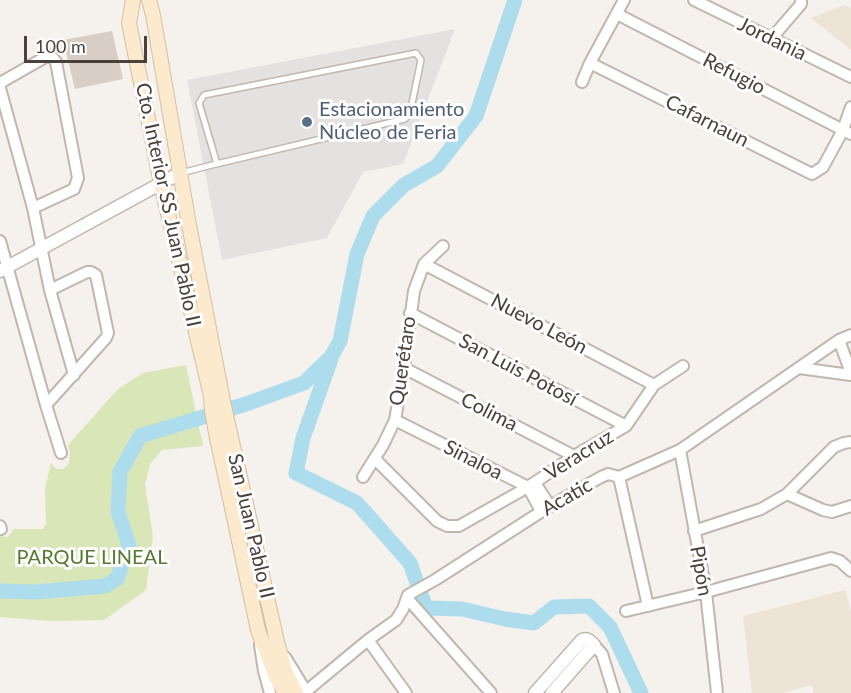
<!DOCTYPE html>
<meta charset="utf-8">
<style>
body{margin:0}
#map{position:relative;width:851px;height:693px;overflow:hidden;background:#f5f1ec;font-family:Lato,sans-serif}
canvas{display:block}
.scale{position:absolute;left:24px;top:36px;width:123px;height:27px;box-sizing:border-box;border:3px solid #49413a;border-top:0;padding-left:8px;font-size:18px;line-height:21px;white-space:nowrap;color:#49413a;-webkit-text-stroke:4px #fff;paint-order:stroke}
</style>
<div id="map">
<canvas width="851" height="693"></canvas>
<div class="scale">100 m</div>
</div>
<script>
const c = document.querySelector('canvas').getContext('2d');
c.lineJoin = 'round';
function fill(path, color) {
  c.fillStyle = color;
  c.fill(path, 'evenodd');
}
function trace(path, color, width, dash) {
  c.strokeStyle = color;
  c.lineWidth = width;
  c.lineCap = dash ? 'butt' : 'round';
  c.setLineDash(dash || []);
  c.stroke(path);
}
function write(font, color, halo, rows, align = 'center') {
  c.font = font + ' Lato,sans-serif';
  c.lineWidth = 6;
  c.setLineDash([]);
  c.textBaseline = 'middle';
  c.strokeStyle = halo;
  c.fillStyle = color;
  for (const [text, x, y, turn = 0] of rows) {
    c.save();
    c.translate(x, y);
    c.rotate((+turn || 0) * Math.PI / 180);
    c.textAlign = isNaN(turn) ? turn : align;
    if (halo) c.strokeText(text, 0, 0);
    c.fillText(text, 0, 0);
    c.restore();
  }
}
fill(new Path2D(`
 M844 5 851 8V50L811 18Z
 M845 590 851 611V693H814L812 685 783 693H752L743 616Z`), '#ede3d7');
fill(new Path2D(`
 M186 365 203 446 162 450 150 464 145 485 153 536 146 590 104 620 50 621 0 617V536L8 537 14 529H43L46 524 45 489 51 463 56 469H63L69 464 70 453 68 445 118 389 143 373Z`), '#d9e6b8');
fill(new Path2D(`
 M455 29 403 164 363 172 327 238 222 260 187 80Z`), '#e4e2e0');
trace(new Path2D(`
 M331 359 303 438 296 473 357 503 410 563 426 608 462 609 505 619 534 623 554 607 589 606 610 627 641 693
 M0 591 36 592 105 586 117 579 129 545 118 512 120 472 140 436 246 404 304 383 331 357 340 341 357 254 373 216 404 185 437 166 476 116 515 0`), '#addded', 15);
fill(new Path2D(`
 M112 31 123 79 75 89 63 40Z`), '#d9cec5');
const service = new Path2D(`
 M181 173 208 166 405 119 410 113 421 60 416 53 204 95 199 103 217 164`);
const minor = new Path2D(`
 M694 0 851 77
 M617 14 851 134
 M771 39 801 4V0
 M590 63 812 174 823 167 843 130 851 107
 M582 82 590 63 624 0
 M0 83 49 55 53 58 56 62 78 178 74 189 33 208
 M0 88 33 208 50 290 74 375
 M0 241 46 405 61 453
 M424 264 654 385
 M410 313 626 426
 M839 340 851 373
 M404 368 574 456
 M799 368 851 375
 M46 405 106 338 108 333 96 275 91 272H87L50 290
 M395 420 528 487 541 511
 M680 450 706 592 717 693
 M375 459 437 521 447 526H459L528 487 574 456 626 426 654 385 683 366
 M363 477 383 445 395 420 404 368 414 291 424 264 443 246
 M619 477 648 606
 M535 483 550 506
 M787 494 823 510 832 512 851 506
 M0 526 1 529
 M694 531 761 509 787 494 834 447 844 443 851 442
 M407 598 491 693
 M626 611 706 592 831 558 840 561 851 571
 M368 640 406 693
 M260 645 264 671 270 693
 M594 645 602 654 614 693
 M285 657 307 693
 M304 693 368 640 396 620 403 609 408 595 435 580 550 506 601 477 608 474 619 477 680 450 839 340 851 335`);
const tertiary = new Path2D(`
 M0 271 180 173
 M535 693 582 640C588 638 590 641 594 645L552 693`);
const secondary = new Path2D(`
 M133 0 129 23 161 184 211 396 212 410 216 433 258 630 276 677 285 693
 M149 0 153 15 189 225 224 406 278 646 285 671 296 693`);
trace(service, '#c0b7af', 8);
trace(minor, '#c0b7af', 14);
trace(tertiary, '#c0b7af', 15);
trace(secondary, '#d5bfa0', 16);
trace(service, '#fff', 5);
trace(minor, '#fff', 10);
trace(tertiary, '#fff', 12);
trace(secondary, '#fceacf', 14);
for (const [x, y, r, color] of [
 [307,122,6,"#5c6f8a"]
]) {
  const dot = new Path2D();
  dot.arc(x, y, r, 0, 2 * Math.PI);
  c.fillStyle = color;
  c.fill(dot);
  trace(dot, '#fff', 2);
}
write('20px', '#49413a', '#fff', [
 ["Jordania",772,39,26],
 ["Refugio",734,74,27],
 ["Cafarnaun",707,121,27],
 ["Cto. Interior SS Juan Pablo II",168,205,78],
 ["Nuevo León",539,324,28],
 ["Querétaro",403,361,-82],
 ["San Luis Potosí",518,370,28],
 ["Colima",489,412,27],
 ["Veracruz",579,455,-32],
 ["Sinaloa",473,460,27],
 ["Acatic",567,497,-30],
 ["San Juan Pablo II",251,526,77],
 ["Pipón",701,571,80]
]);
write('20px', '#4e5e75', '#fff', [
 ["Estacionamiento",319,110],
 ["Núcleo de Feria",319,133]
], 'left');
write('20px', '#57792f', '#fff', [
 ["PARQUE LINEAL",92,558]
]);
</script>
